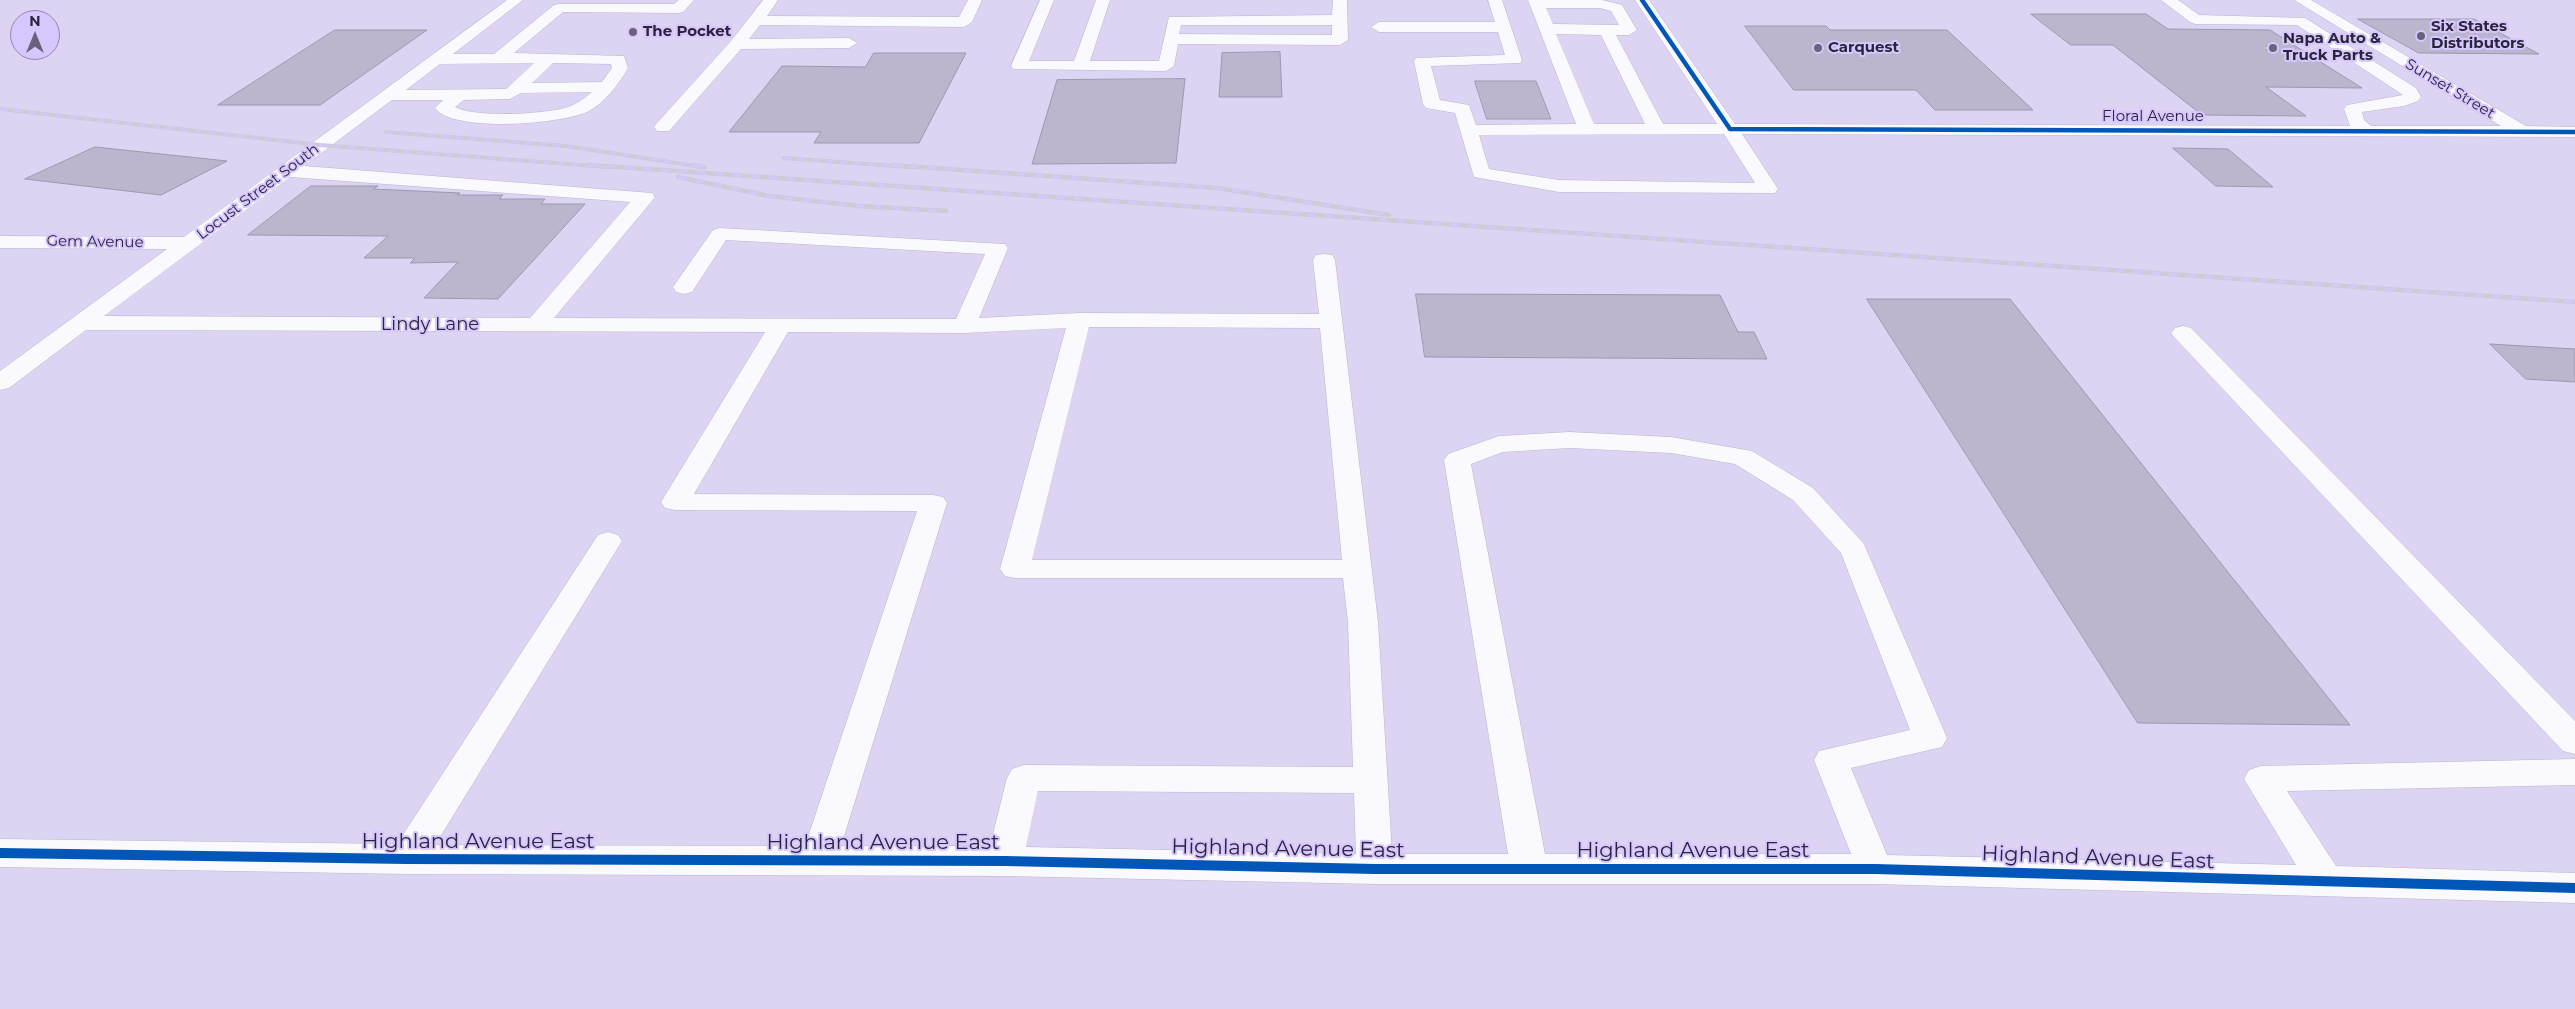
<!DOCTYPE html>
<style>
body{margin:0}
#map{position:relative;width:2575px;height:1009px;overflow:hidden;background:#dcd4f2;font-family:Montserrat,sans-serif}
canvas{display:block}
.north{position:absolute;left:10px;top:10px;width:50px;height:50px;box-sizing:border-box;background:#d6c7ff;border:1px solid #9286b0;border-radius:50%;rotate:0deg;font-size:14px;font-weight:700;line-height:20px;text-align:center;color:#2b253a}
.north::after{content:'';display:block;margin:auto;width:18px;height:22px;background:#69627a;clip-path:polygon(50% 0,100% 100%,50% 72%,0 100%)}
</style>
<div id="map">
<canvas width="2575" height="1009"></canvas>
<div class="north">N</div>
</div>
<script>
const c = document.querySelector('canvas').getContext('2d');
c.lineJoin = 'round';
function fill(path, color) {
  c.fillStyle = color;
  c.fill(path, 'evenodd');
}
function trace(path, color, width, dash) {
  c.strokeStyle = color;
  c.lineWidth = width;
  c.lineCap = dash ? 'butt' : 'round';
  c.setLineDash(dash || []);
  c.stroke(path);
}
function write(font, color, halo, rows, align = 'center') {
  c.font = font + ' Montserrat,sans-serif';
  c.lineWidth = 4;
  c.setLineDash([]);
  c.textBaseline = 'middle';
  c.strokeStyle = halo;
  c.fillStyle = color;
  for (const [text, x, y, turn = 0] of rows) {
    c.save();
    c.translate(x, y);
    c.rotate((+turn || 0) * Math.PI / 180);
    c.textAlign = isNaN(turn) ? turn : align;
    if (halo) c.strokeText(text, 0, 0);
    c.fillText(text, 0, 0);
    c.restore();
  }
}
const building = new Path2D(`
 M2031 14H2146L2168 29 2270 30 2362 88 2266 87 2306 116 2202 115 2113 45H2071Z
 M2358 19H2474L2539 54 2419 53Z
 M1745 26H1826L1830 30H1947L2033 110H1935L1916 90H1794Z
 M335 30H427L320 105H218Z
 M1280 52 1282 97H1219L1222 53Z
 M874 53H966L919 143H814L821 132H729L782 66 865 67Z
 M1185 79 1176 163 1032 164 1057 80Z
 M1475 81H1536L1551 119H1487Z
 M95 147 227 161 161 195 25 179Z
 M2173 148 2228 149 2273 187 2216 186Z
 M311 186H378L373 189 460 193 457 195H503L499 199H545L541 204H585L498 299 424 298 458 262 410 263 415 258H364L388 236 248 235Z
 M1416 294 1720 295 1738 332H1754L1767 359 1425 357Z
 M1867 299H2010L2350 725 2138 723Z
 M2490 344 2575 349V382L2526 379Z`);
fill(building, '#bcb5ce');
trace(building, '#9d98ae', 1);
const minor = new Path2D(`
 M507 0H523L453 54H494L554 5 559 4H674L679 0H694L683 12 678 13 563 12 514 53 624 56 628 68C618 85 605 103 587 112 561 124 453 133 435 108L443 100H392L304 166 652 193 655 197 652 201 554 318 956 319 985 254 726 240 692 292 684 294 676 292 673 287 713 230 720 228 1005 244 1008 248 979 318 1079 313 1319 314 1313 260 1316 255 1324 254 1332 255 1335 260 1378 622 1392 854H1508L1444 460 1448 454 1499 436 1569 432 1671 437 1752 451 1813 488 1864 544 1947 738 1942 747 1851 768 1887 855 2296 865 2244 779 2249 770 2261 766 2575 759V785L2287 791 2336 866 2575 873V903L1875 884H1375L1005 876 407 874 0 867V839L397 844 598 535 608 532 618 535 622 541 435 845 805 846 917 511 675 510 665 508 661 502 765 332 86 330 9 388 0 390V371L167 249 0 248V236L184 237ZM534 63 506 89 406 90 440 64ZM553 63 611 64 612 68 602 82 532 83ZM592 92C584 99 575 105 565 108 543 114 475 118 455 107L464 100 510 99 521 93ZM290 177 630 202 530 318 104 316ZM1089 327 1320 328 1342 560H1032ZM1066 328 1000 569 1005 576 1015 578H1343L1348 622 1353 767 1024 765 1012 769 1007 778 990 846H841L947 503 943 497 933 495 694 494 788 332 964 333ZM1569 448 1671 453 1735 464 1793 500 1841 553 1910 730 1819 751 1814 760 1851 854H1545L1471 464 1503 452ZM1038 791 1354 793 1356 854 1026 847Z
 M763 0H778L767 16 959 17 968 0H982L972 22 964 27 760 25 749 39 849 38 857 43 849 48 741 49 669 131H657L654 127 657 123 731 41Z
 M1040 0H1054L1029 61H1074L1096 0H1110L1090 61H1159L1169 17 1332 15 1333 0H1347L1348 40 1340 45 1178 44 1174 66 1166 71 1013 69 1011 66ZM1181 25H1332V35L1179 34Z
 M1488 0H1502L1522 60 1520 63 1431 66 1440 100 1469 105 1476 125 1576 124 1528 0H1602L1622 5 1637 30 1629 35H1616L1663 124H1717L1635 0H1649L1735 124 2350 126 2344 109 2347 105 2403 95 2297 25 2195 24 2190 22 2161 0H2178L2199 15 2305 18 2416 88 2421 97 2418 101 2404 106 2362 112 2364 120 2371 126H2501L2294 0H2311L2526 126 2575 127V137L1742 134 1778 189 1775 193 1559 192 1474 177 1455 113 1426 108 1423 104 1414 61 1416 58 1505 55 1498 32H1379L1371 27 1379 22H1495ZM1546 8H1600L1611 11 1619 25 1553 24ZM1556 34 1601 35 1645 124H1594ZM1724 134 1755 183 1559 180 1489 169 1479 135Z
 M2183 326 2191 328 2575 721V754L2563 751 2175 338 2171 333 2175 328Z`);
trace(minor, '#bab4cc', 1);
fill(minor, '#faf9fd');
const railFar1 = new Path2D(`
 M0 109 320 145 607 167
 M386 132 566 146 702 167
 M784 158 909 167`);
const rail = new Path2D(`
 M589 165 2575 302
 M694 165 704 167
 M891 165 1217 188 1389 215
 M678 177 769 196 859 206 946 211`);
trace(railFar1, '#cdcbd3', 4);
trace(rail, '#cdcbd3', 4.5);
trace(railFar1, '#d6c7ff', 2.5, [7]);
trace(rail, '#d6c7ff', 3, [9]);
trace(new Path2D(`
 M1642 0 1730 129 2575 132`), '#0057b8', 4.5);
trace(new Path2D(`
 M0 853 407 859 1005 861 1375 869H1875L2575 888`), '#0057b8', 10);
for (const [x, y, r, color] of [
 [633,32,5,"#69627a"],
 [2421,36,5,"#69627a"],
 [1818,48,5,"#69627a"],
 [2273,48,5,"#69627a"]
]) {
  const dot = new Path2D();
  dot.arc(x, y, r, 0, 2 * Math.PI);
  c.fillStyle = color;
  c.fill(dot);
  trace(dot, '#d6c7ff', 2);
}
write('bold 15px', '#2b253a', '#d6c7ff', [
 ["Six States",2431,27],
 ["Distributors",2431,44],
 ["The Pocket",643,32],
 ["Napa Auto &",2283,39],
 ["Truck Parts",2283,56],
 ["Carquest",1828,48]
], 'left');
write('15px', '#2b253a', '#d6c7ff', [
 ["Sunset Street",2450,89,31],
 ["Floral Avenue",2153,117],
 ["Locust Street South",258,192,-37],
 ["Gem Avenue",95,242,1]
]);
write('18px', '#2b253a', '#d6c7ff', [
 ["Lindy Lane",430,325]
]);
write('21px', '#2b253a', '#d6c7ff', [
 ["Highland Avenue East",478,842],
 ["Highland Avenue East",883,843],
 ["Highland Avenue East",1288,849,1],
 ["Highland Avenue East",1693,851],
 ["Highland Avenue East",2098,858,2]
]);
</script>
